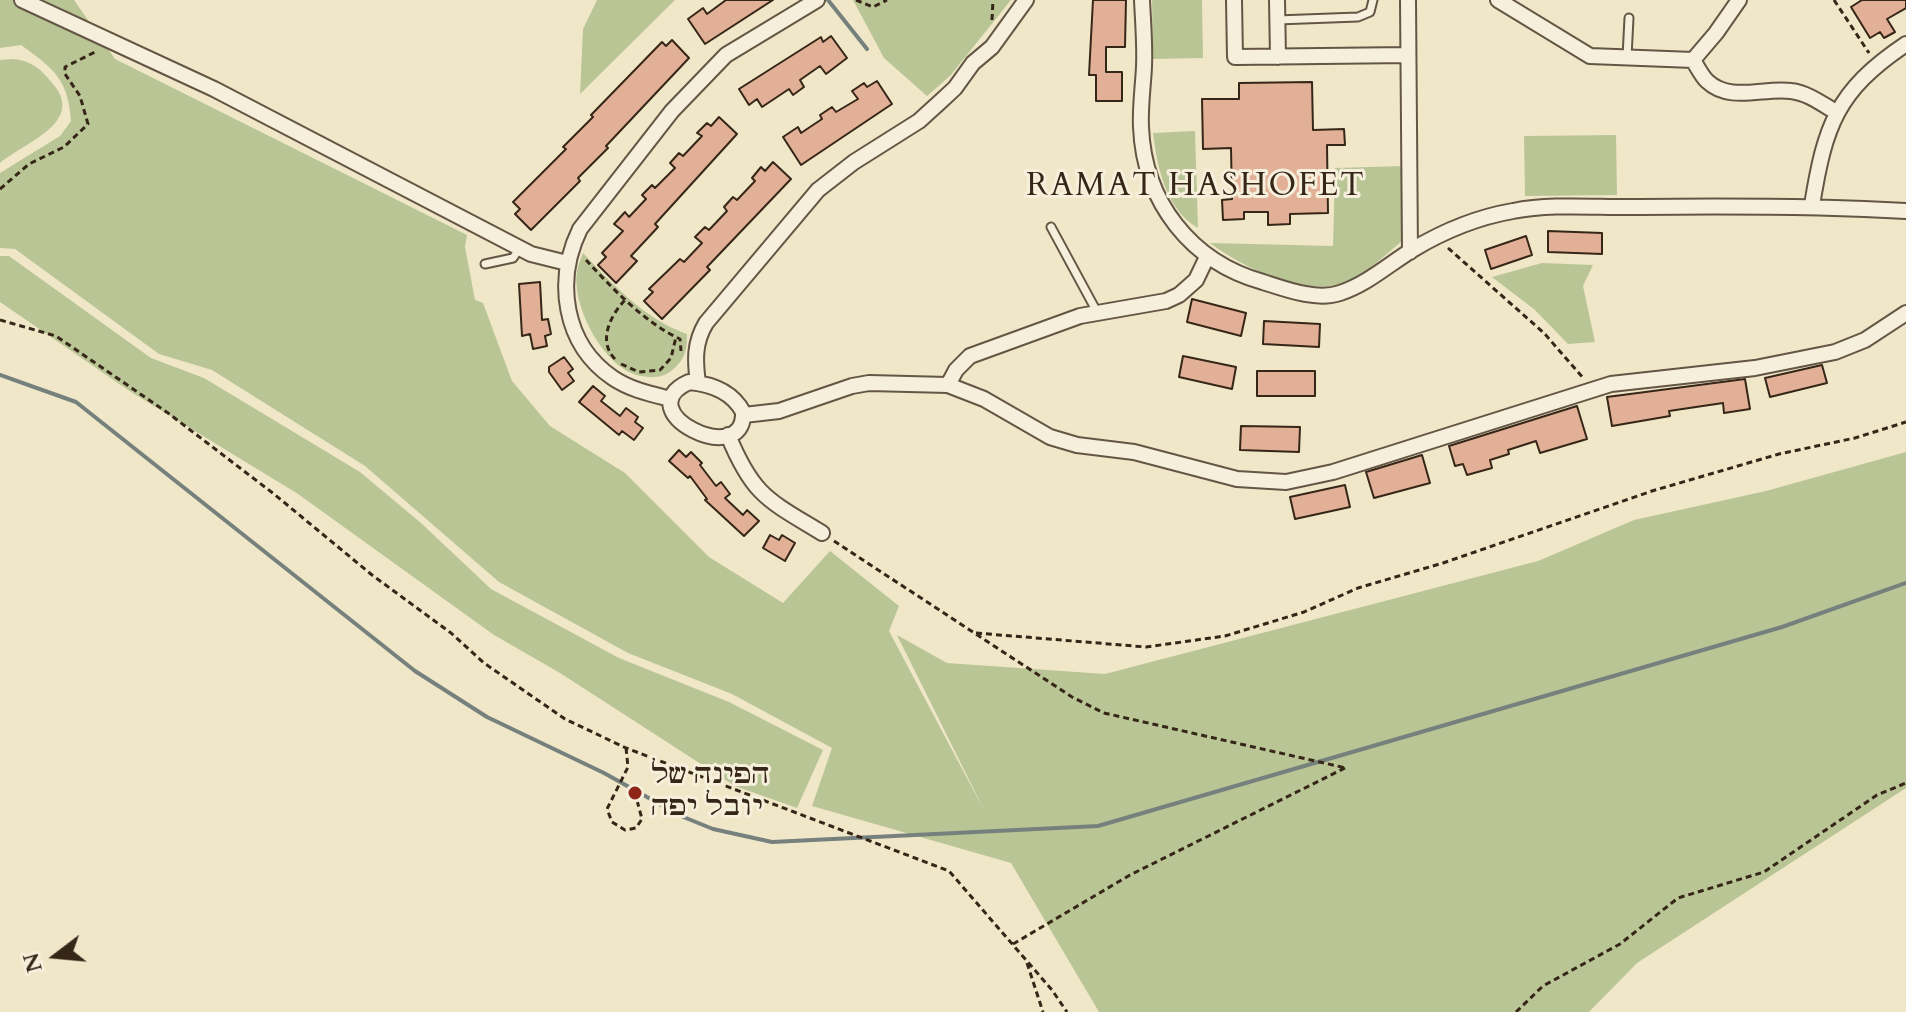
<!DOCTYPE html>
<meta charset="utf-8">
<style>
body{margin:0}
#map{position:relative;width:1906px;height:1012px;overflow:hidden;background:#f0e7c9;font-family:Cardo,serif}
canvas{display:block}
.north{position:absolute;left:16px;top:916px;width:80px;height:80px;-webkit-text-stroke:6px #f5efdc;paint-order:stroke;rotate:254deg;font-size:22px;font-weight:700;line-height:32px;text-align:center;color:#362617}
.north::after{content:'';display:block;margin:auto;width:28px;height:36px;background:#362617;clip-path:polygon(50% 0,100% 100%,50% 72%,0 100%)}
</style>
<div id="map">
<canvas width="1906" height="1012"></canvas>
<div class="north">N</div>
</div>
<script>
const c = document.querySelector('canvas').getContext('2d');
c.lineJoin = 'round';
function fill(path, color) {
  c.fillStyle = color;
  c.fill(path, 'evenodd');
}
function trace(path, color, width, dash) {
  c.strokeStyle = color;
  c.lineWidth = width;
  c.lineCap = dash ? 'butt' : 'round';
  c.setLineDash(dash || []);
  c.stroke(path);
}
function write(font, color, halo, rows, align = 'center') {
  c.font = font + ' Cardo,"Frank Ruhl Libre",serif';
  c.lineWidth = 6;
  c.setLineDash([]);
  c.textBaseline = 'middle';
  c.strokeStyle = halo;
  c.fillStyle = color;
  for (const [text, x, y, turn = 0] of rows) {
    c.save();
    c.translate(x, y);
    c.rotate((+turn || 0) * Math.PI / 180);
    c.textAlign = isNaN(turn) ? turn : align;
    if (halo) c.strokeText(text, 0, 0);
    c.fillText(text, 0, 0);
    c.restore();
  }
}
fill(new Path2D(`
 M0 0H74L115 59 467 235 465 247 475 300 483 303 512 381 550 426 625 473 709 557 783 603 830 551 899 606 889 631 985 812 897 635 947 663 1105 674 1538 561 1634 520 1766 491 1906 452V788L1637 963 1589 1012H1099L1011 863 812 806 832 748 732 694 628 653 499 582 365 466 212 370 159 354 15 249 0 248V173L60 136 71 121C68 79 54 69 21 45L0 48Z
 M597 0H675L580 94 583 29Z
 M853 0H1011L950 76 927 96 884 58Z
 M1152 0H1202L1203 58 1153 59Z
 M12 59C31 60 41 69 53 84 86 122 24 143 0 163V60Z
 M1195 131 1198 228C1166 210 1157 167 1153 133Z
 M1616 135 1617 195 1525 196 1524 136Z
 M1404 166 1402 241C1385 255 1366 274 1346 282 1305 298 1242 267 1210 243L1333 246 1335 168Z
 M583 253C612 284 646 320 687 334 687 351 685 360 671 371 662 378 652 378 641 376 605 370 571 306 577 271 578 265 581 259 583 253Z
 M0 256H9L151 358 204 378 360 472 421 523 491 589 619 658 729 702 823 750 797 808 735 786 560 673 494 635 298 494 131 392 0 302Z
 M1542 263 1593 265 1583 286 1595 342 1568 344 1535 310 1492 277Z`), '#bac596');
trace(new Path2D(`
 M828 0 867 49
 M0 375 76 402 415 671 487 717 604 773 681 816 713 829 772 842 1098 826 1782 627 1906 583`), '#76817d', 4);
const building = new Path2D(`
 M726 0H773L705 44 688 19 703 8 707 14Z
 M1093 0H1126L1125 47H1106V72H1122V101H1096V75H1089Z
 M1862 0H1906V8L1887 19 1895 32 1884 38 1880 32 1870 38 1851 7Z
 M831 36 847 58 826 74 820 66 800 80 804 87 793 95 789 89 762 107 757 99 749 105 739 89 821 37 823 42Z
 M672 40 689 58 606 146 608 148 578 178 580 181 531 230 515 214 520 209 513 202 566 149 563 147 593 117 591 115 662 42 666 46Z
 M877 81 892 104 801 165 783 137 798 127 801 133 822 119 820 115 832 107 836 112 858 99 852 91 864 83 867 87Z
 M1312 82 1313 130 1344 129 1345 145H1327L1328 213 1290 214V224L1268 225V212H1244V219L1223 220 1222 200 1232 199 1231 148 1203 149 1202 99H1239V83Z
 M719 117 737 134 655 224 658 227 631 256 637 261 616 283 598 265 606 257 602 253 623 231 614 224 625 212 629 217 646 199 642 195 652 185 655 188 675 168 670 163 679 153 683 156 702 136 697 133 707 123 711 126Z
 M773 162 791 179 707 267 710 270 662 319 644 301 653 292 649 289 680 259 684 262 702 243 695 237 705 227 709 230 727 211 724 207 733 197 737 200 755 181 752 178 761 167 765 171Z
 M1548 231 1602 233V254L1548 252Z
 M1526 236 1532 255 1491 269 1485 250Z
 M540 282 542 320 548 319 551 334 545 336 547 346 533 349 530 334 522 336 519 284Z
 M1192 299 1246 313 1241 336 1187 322Z
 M1264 321 1320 324 1319 347 1263 344Z
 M1183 356 1236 367 1232 389 1179 377Z
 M564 357 573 369 568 373 574 381 562 390 549 372V367Z
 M1822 365 1827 383 1770 397 1765 378Z
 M1257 371H1315V396H1257Z
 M1745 379 1750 409 1724 413 1723 403 1669 411 1670 416 1612 426 1607 397Z
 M593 386 605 396 601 401 620 416 626 408 638 417 635 422 643 428 634 440 622 431 619 435 579 402Z
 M1577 406 1587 439 1540 453 1536 441 1508 450 1509 454 1490 460 1492 468 1467 475 1463 464 1455 466 1449 446Z
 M1241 426 1300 427 1299 452 1240 450Z
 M679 450 686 457 691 452 702 463 700 465 716 486 721 482 730 494 725 498 743 515 747 510 759 521 744 536 705 500 707 499 690 476 688 478 669 461Z
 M1422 455 1430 483 1374 498 1366 472Z
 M1345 485 1350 507 1295 519 1290 497Z
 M770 535 779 540 782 535 795 543 785 561 763 548Z`);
fill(building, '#e2b097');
trace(building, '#362617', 2);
const lane = new Path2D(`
 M1277 20 1358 17 1370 12 1373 0
 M1627 57 1629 18
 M1051 227 1097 312
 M485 264 513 258 520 248`);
const street = new Path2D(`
 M22 0 214 89 531 254 567 263
 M1142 0C1143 22 1145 44 1144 67 1143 87 1140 107 1141 127 1144 202 1191 262 1263 282 1285 289 1316 301 1340 293 1367 284 1388 265 1412 250 1442 232 1478 217 1513 211 1554 203 1599 208 1640 207 1729 206 1817 206 1906 211
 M1234 0 1235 57 1408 55
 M1277 0 1278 57
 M1408 0 1410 252
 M1498 0 1590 56 1693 60 1716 33 1739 0
 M1693 60C1697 66 1701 75 1707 81 1730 103 1764 87 1791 91 1808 93 1822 104 1836 112
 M1812 205C1825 126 1836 91 1906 44
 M689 382C711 384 732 391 743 412 746 471 625 411 689 382Z
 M698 383C695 361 694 343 706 323L818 190 854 162 919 121 941 101 955 88 973 63 992 47 1026 0
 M948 385 956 370 970 356 1080 316 1166 301 1179 295 1196 280 1207 257
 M671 399C651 394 631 390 613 378 563 344 555 280 580 229L672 111 726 55 817 0
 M744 415 779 411 852 386 869 383 948 385 984 399 1050 437 1077 445 1134 452 1237 479 1286 482 1333 472 1611 384 1755 368 1835 352 1865 340 1906 313
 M728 435C753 496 768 500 822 533`);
trace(lane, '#645644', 11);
trace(street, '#645644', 18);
trace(new Path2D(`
 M856 0 873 7 887 0
 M1834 0 1869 53
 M992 20 993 0
 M0 189 29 164 64 147 88 124 80 96 65 74V67L97 51
 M1448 248 1544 333 1584 379
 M586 260C613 289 644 322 680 339L681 351
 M0 320 56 336 168 413 274 494 372 575 451 633 484 663 565 719 626 748 949 871 1052 990 1067 1012
 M615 359C597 341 611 314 626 299
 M621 364 639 372 660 370 671 358 676 337
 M834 541 1072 697 1104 713 1346 768
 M976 633 1146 647 1225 636 1304 612 1358 588 1443 563 1652 491 1779 454 1855 438 1906 422
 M626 748 628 767 607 809 612 822 625 830 636 828 642 819 635 793
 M1013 944 1130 875 1345 768
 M1027 963 1043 1012
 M1516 1012 1543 986 1620 944 1678 898 1764 872 1877 795 1906 783`), '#362617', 3, [6, 4]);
trace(lane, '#f5efdc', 7);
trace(street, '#f5efdc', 14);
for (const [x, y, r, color] of [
 [635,793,8,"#8f2418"]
]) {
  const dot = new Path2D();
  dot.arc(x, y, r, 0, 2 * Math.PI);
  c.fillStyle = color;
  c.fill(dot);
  trace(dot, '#f5efdc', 3);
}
write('28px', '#362617', '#f5efdc', [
 ["הפינה של",651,777],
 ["יובל יפה",651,809]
], 'left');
c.letterSpacing = '2px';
write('32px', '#362617', '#f5efdc', [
 ["RAMAT HASHOFET",1196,188]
]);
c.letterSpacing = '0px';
</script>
